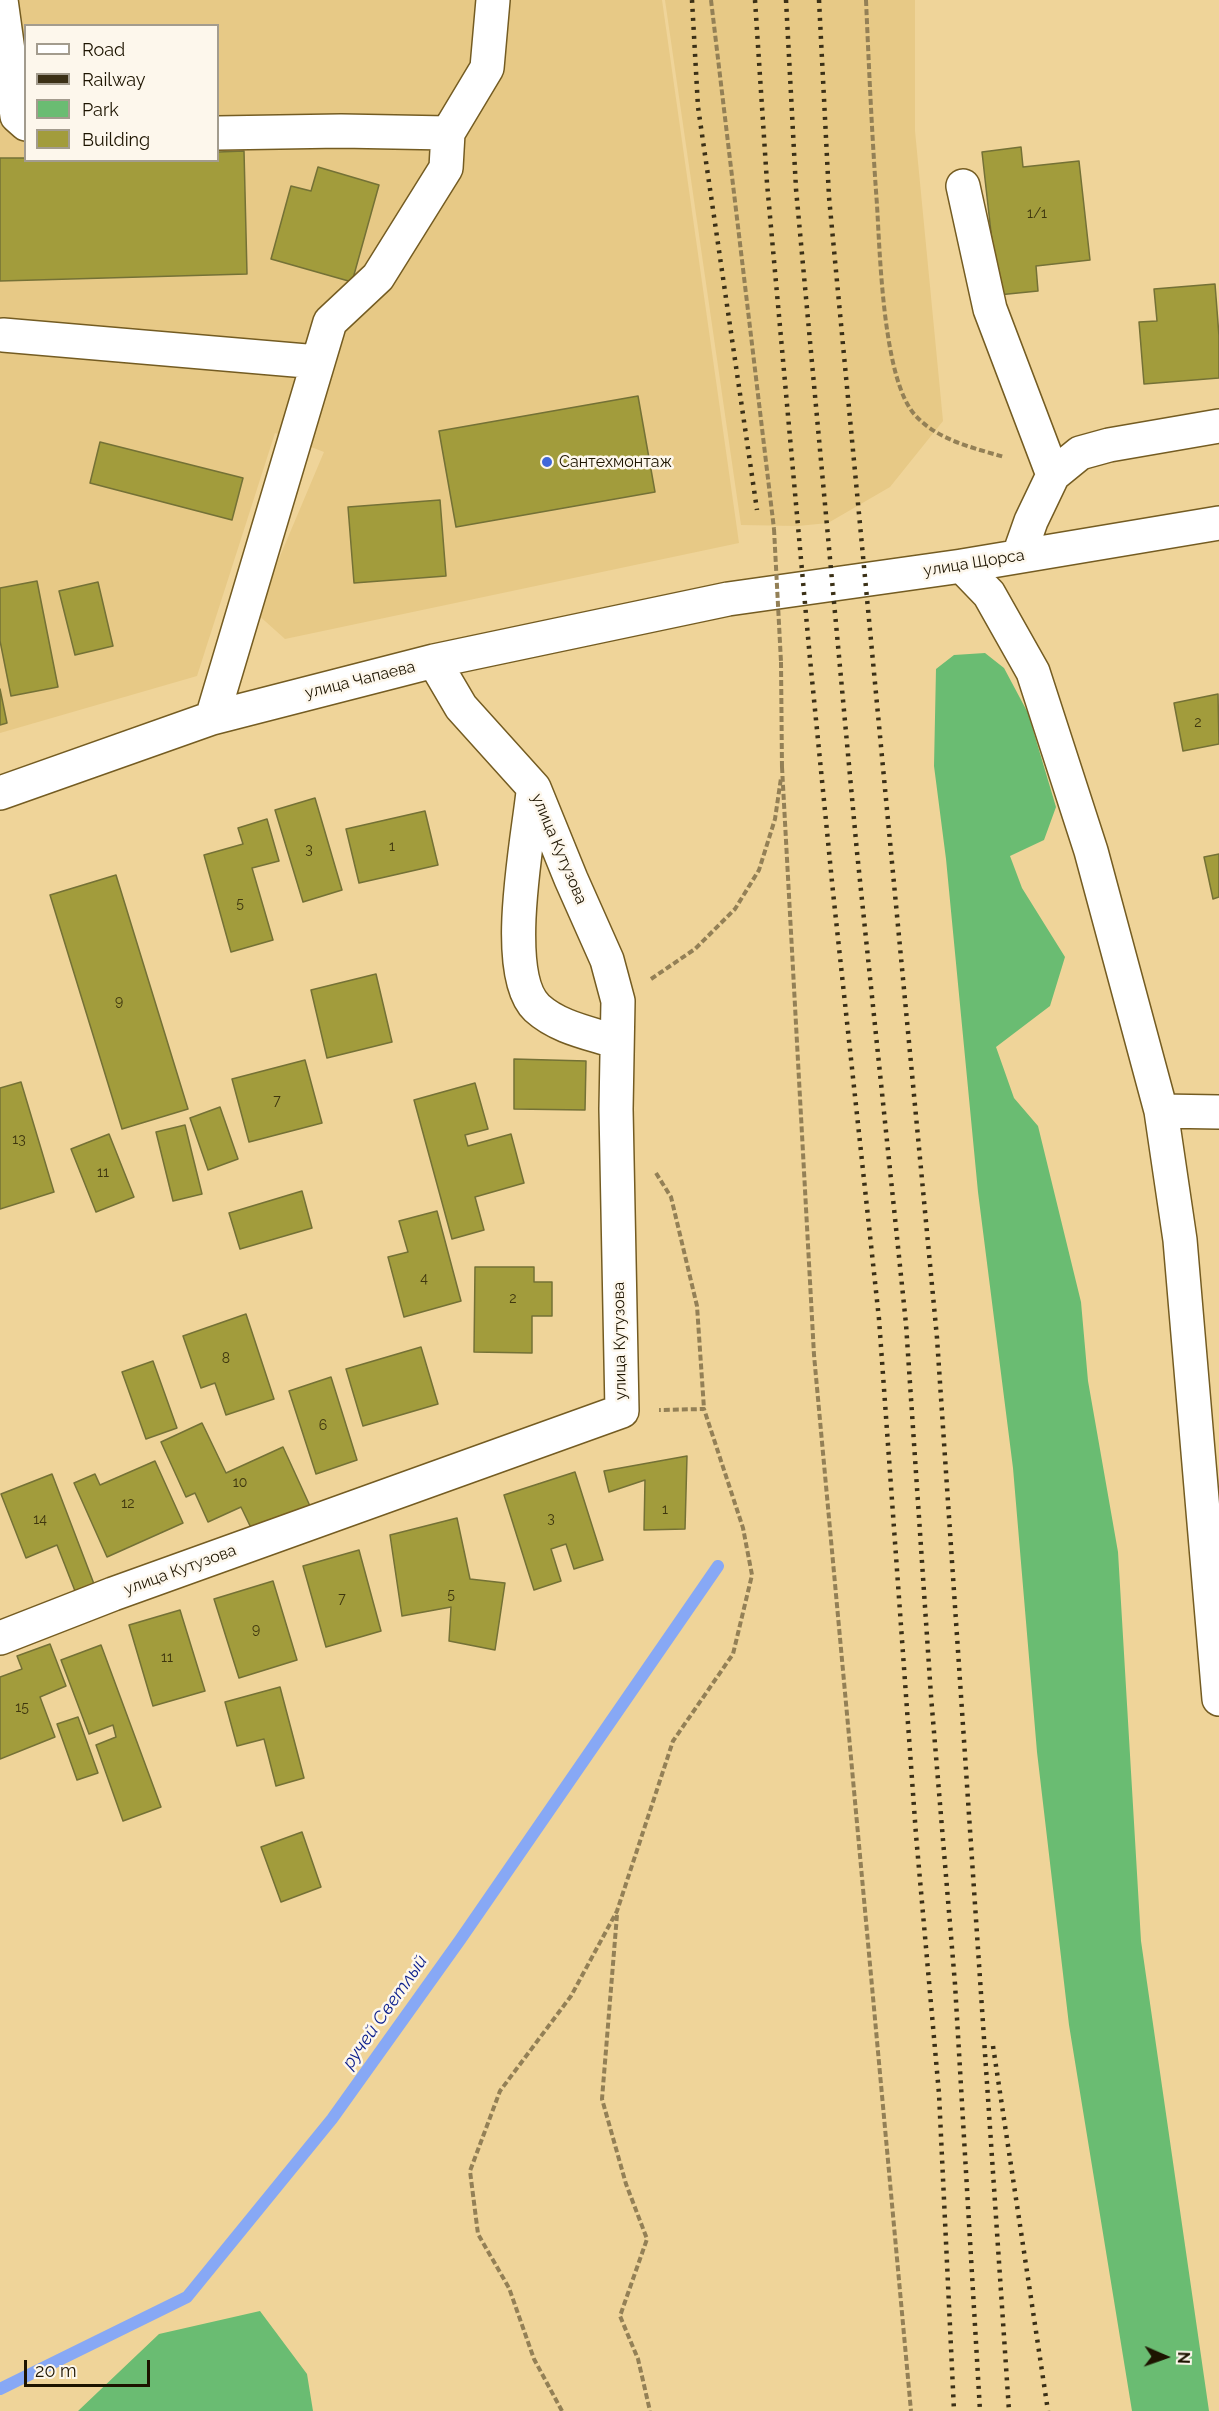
<!DOCTYPE html>
<meta charset="utf-8">
<style>
body{margin:0}
#map{position:relative;width:1219px;height:2411px;overflow:hidden;background:#efd499;font-family:Raleway,sans-serif}
canvas{display:block}
.legend{position:absolute;left:24px;top:24px;width:195px;height:138px;box-sizing:border-box;background:#fdf7ec;border:2px solid #a39c8e;margin:0;padding:8px 10px;list-style:none;font-size:18px;color:#1d1400}
.legend li{display:flex;align-items:center;gap:12px;height:30px}
.legend b{width:30px;border:2px solid #a39c8e}
.north{position:absolute;left:1135px;top:2327px;width:60px;height:60px;-webkit-text-stroke:4px #fdf7ec;paint-order:stroke;rotate:92deg;font-size:16px;font-weight:700;line-height:24px;text-align:center;color:#1d1400}
.north::after{content:'';display:block;margin:auto;width:21px;height:27px;background:#1d1400;clip-path:polygon(50% 0,100% 100%,50% 72%,0 100%)}
.scale{position:absolute;left:24px;top:2360px;width:126px;height:27px;box-sizing:border-box;border:3px solid #1d1400;border-top:0;padding-left:8px;font-size:18px;line-height:21px;white-space:nowrap;color:#1d1400;-webkit-text-stroke:4px #fdf7ec;paint-order:stroke}
</style>
<div id="map">
<canvas width="1219" height="2411"></canvas>
<ul class="legend">
<li><b style="height:8px;background:#fff"></b>Road</li>
<li><b style="height:8px;background:#3b3016"></b>Railway</li>
<li><b style="height:16px;background:#6abc72"></b>Park</li>
<li><b style="height:16px;background:#a29c3c"></b>Building</li>
</ul>
<div class="north">N</div>
<div class="scale">20 m</div>
</div>
<script>
const c = document.querySelector('canvas').getContext('2d');
c.lineJoin = 'round';
function fill(path, color) {
  c.fillStyle = color;
  c.fill(path, 'evenodd');
}
function trace(path, color, width, dash) {
  c.strokeStyle = color;
  c.lineWidth = width;
  c.lineCap = dash ? 'butt' : 'round';
  c.setLineDash(dash || []);
  c.stroke(path);
}
function write(font, color, halo, rows, align = 'center') {
  c.font = font + ' Raleway,sans-serif';
  c.lineWidth = 5;
  c.setLineDash([]);
  c.textBaseline = 'middle';
  c.strokeStyle = halo;
  c.fillStyle = color;
  for (const [text, x, y, turn = 0] of rows) {
    c.save();
    c.translate(x, y);
    c.rotate((+turn || 0) * Math.PI / 180);
    c.textAlign = isNaN(turn) ? turn : align;
    if (halo) c.strokeText(text, 0, 0);
    c.fillText(text, 0, 0);
    c.restore();
  }
}
fill(new Path2D(`
 M0 0H662L739 543 285 639 256 613 324 452 275 433 197 676 0 733ZM26 26H218V160H26Z
 M665 0H915V131L943 421 890 487 828 523 798 526 741 525Z`), '#e7c986');
fill(new Path2D(`
 M985 653 1004 668 1028 713 1056 807 1044 840 1010 856 1022 888 1065 957 1050 1006 996 1047 1014 1098 1038 1126 1081 1302 1088 1381 1118 1552 1141 1941 1209 2411H1132L1069 2025 1037 1752 1013 1468 978 1192 946 859 934 766 936 669 954 655Z
 M260 2311 307 2374 313 2411H78L159 2334Z`), '#6abc72');
trace(new Path2D(`
 M0 2389 187 2297 332 2119 460 1940 718 1566`), '#87a8f5', 12);
const building = new Path2D(`
 M1021 147 1023 167 1079 161 1090 260 1036 266 1038 291 998 295 982 152Z
 M244 151 247 274 0 281V158H26V160H218V152Z
 M318 167 379 185 352 282 271 259 291 186 311 191Z
 M1215 284 1219 336V378L1144 384 1139 322 1157 321 1154 289Z
 M638 396 655 492 456 527 439 431Z
 M100 442 243 478 232 520 90 483Z
 M440 500 446 576 354 583 348 507Z
 M37 581 58 687 11 696 0 641V588Z
 M98 582 113 646 75 655 59 591Z
 M0 689 7 723 0 725Z
 M1218 694 1219 744 1183 751 1174 703Z
 M315 798 342 890 303 902 275 810Z
 M425 811 438 865 359 883 346 829Z
 M267 819 279 861 252 868 273 940 231 952 204 855 243 844 238 828Z
 M1219 854V897L1213 899 1204 857Z
 M116 875 188 1109 122 1129 50 895Z
 M376 974 392 1042 327 1058 311 990Z
 M514 1059 586 1061 585 1110 514 1109Z
 M305 1060 322 1123 249 1142 232 1079Z
 M21 1082 54 1192 0 1209V1088Z
 M475 1083 488 1129 465 1135 468 1146 511 1134 524 1183 475 1197 484 1230 452 1239 414 1100Z
 M220 1107 238 1159 208 1170 190 1118Z
 M185 1125 202 1194 173 1201 156 1132Z
 M109 1134 134 1197 96 1212 71 1149Z
 M302 1191 312 1228 240 1249 229 1213Z
 M437 1211 461 1301 404 1317 388 1257 408 1252 399 1221Z
 M475 1267H534V1282H552V1316H532V1353L474 1352Z
 M246 1314 274 1399 226 1415 215 1383 201 1388 183 1336Z
 M421 1347 438 1404 363 1426 346 1369Z
 M153 1361 177 1428 146 1439 122 1372Z
 M331 1377 357 1460 316 1474 289 1391Z
 M202 1423 226 1473 283 1447 310 1506 253 1532 241 1507 208 1522 195 1493 186 1497 161 1442Z
 M687 1456 685 1529 644 1530 645 1480 609 1492 604 1471Z
 M155 1461 183 1523 107 1557 74 1483 95 1474 100 1485Z
 M575 1472 603 1560 574 1569 566 1544 551 1549 561 1581 534 1590 504 1495Z
 M52 1474 94 1584 75 1591 57 1545 26 1558 1 1494Z
 M457 1518 470 1579 505 1583 495 1650 449 1641 451 1607 402 1616 390 1535Z
 M359 1550 381 1631 326 1647 303 1566Z
 M273 1581 297 1660 239 1678 214 1599Z
 M180 1610 205 1691 153 1706 129 1625Z
 M50 1644 66 1686 40 1697 55 1737 0 1759V1677L22 1669 17 1656Z
 M101 1645 161 1807 123 1821 96 1745 116 1737 113 1725 89 1734 61 1660Z
 M280 1687 304 1778 276 1786 264 1739 237 1746 225 1702Z
 M78 1717 98 1773 77 1780 57 1724Z
 M302 1832 321 1887 281 1902 261 1847Z`);
fill(building, '#a29c3c');
trace(building, '#747136', 1.5);
const minor = new Path2D(`
 M1 0 17 116 26 124
 M218 133 341 131 448 133
 M963 186 990 309 1053 475
 M3 335 318 362
 M1019 555 1031 521 1053 475 1080 453 1109 445 1219 426
 M962 566 989 594 1033 672 1091 851 1161 1111 1180 1240 1219 1699
 M212 718 330 322 378 277 446 168 448 133 487 68 493 0
 M533 792C528 840 501 974 537 1008 559 1028 590 1033 617 1042
 M0 793 212 718 434 661 728 599 962 566 1219 523
 M1161 1111 1219 1112
 M0 1638 113 1594 622 1411 616 1109 618 1001 607 960 571 879 534 788 461 707 434 661`);
trace(minor, '#745c22', 36);
trace(new Path2D(`
 M711 0 774 529
 M866 0C869 69 872 137 877 205 880 254 883 380 915 415 937 440 974 448 1004 457
 M781 662 782 768
 M782 767 814 1355 911 2411
 M651 979 695 949 735 909 759 870 775 819 781 778
 M656 1173 671 1197 697 1306 704 1409
 M617 1915 602 2099 626 2184 647 2239 620 2316 638 2359 650 2411
 M562 2411 534 2359 509 2288 478 2234 470 2171 500 2091 571 1996 617 1911 673 1741 733 1654 752 1575 743 1528 704 1409 659 1410`), '#938056', 4, [6, 3]);
trace(minor, '#fff', 33);
trace(new Path2D(`
 M692 0 698 107 757 510
 M755 0 767 183 810 659 833 892 879 1319 916 1835 939 2094 954 2411
 M786 0 796 189 857 852 906 1324 931 1696 955 1984 980 2411
 M819 0 829 197 937 1338 1009 2411
 M993 2046 1048 2411`), '#3b3016', 4.5, [3, 6]);
trace(new Path2D(`
 M774 529 781 662`), '#938056', 4, [6, 3]);
for (const [x, y, r, color] of [
 [547,462,6,"#4067d9"]
]) {
  const dot = new Path2D();
  dot.arc(x, y, r, 0, 2 * Math.PI);
  c.fillStyle = color;
  c.fill(dot);
  trace(dot, '#fdf7ec', 2);
}
write('14px', '#3e360f', null, [
 ["1/1",1037,214],
 ["2",1198,723],
 ["1",392,847],
 ["3",309,850],
 ["5",240,904],
 ["9",119,1002],
 ["7",277,1101],
 ["13",19,1140],
 ["11",103,1173],
 ["4",424,1279],
 ["2",513,1299],
 ["8",226,1359],
 ["6",323,1426],
 ["10",240,1483],
 ["12",128,1504],
 ["1",665,1510],
 ["3",551,1519],
 ["14",40,1520],
 ["5",451,1595],
 ["7",342,1599],
 ["9",256,1630],
 ["11",167,1658],
 ["15",22,1708]
]);
write('16px', '#1d1400', '#fdf7ec', [
 ["Сантехмонтаж",559,462]
], 'left');
write('16px', '#1d1400', '#fdf7ec', [
 ["улица Щорса",974,563,-9],
 ["улица Чапаева",360,680,-14],
 ["улица Кутузова",559,849,67],
 ["улица Кутузова",620,1341,-91],
 ["улица Кутузова",180,1570,-20]
]);
write('italic 18px', '#0d208d', '#fdf7ec', [
 ["ручей Светлый",385,2012,-55]
]);
</script>
